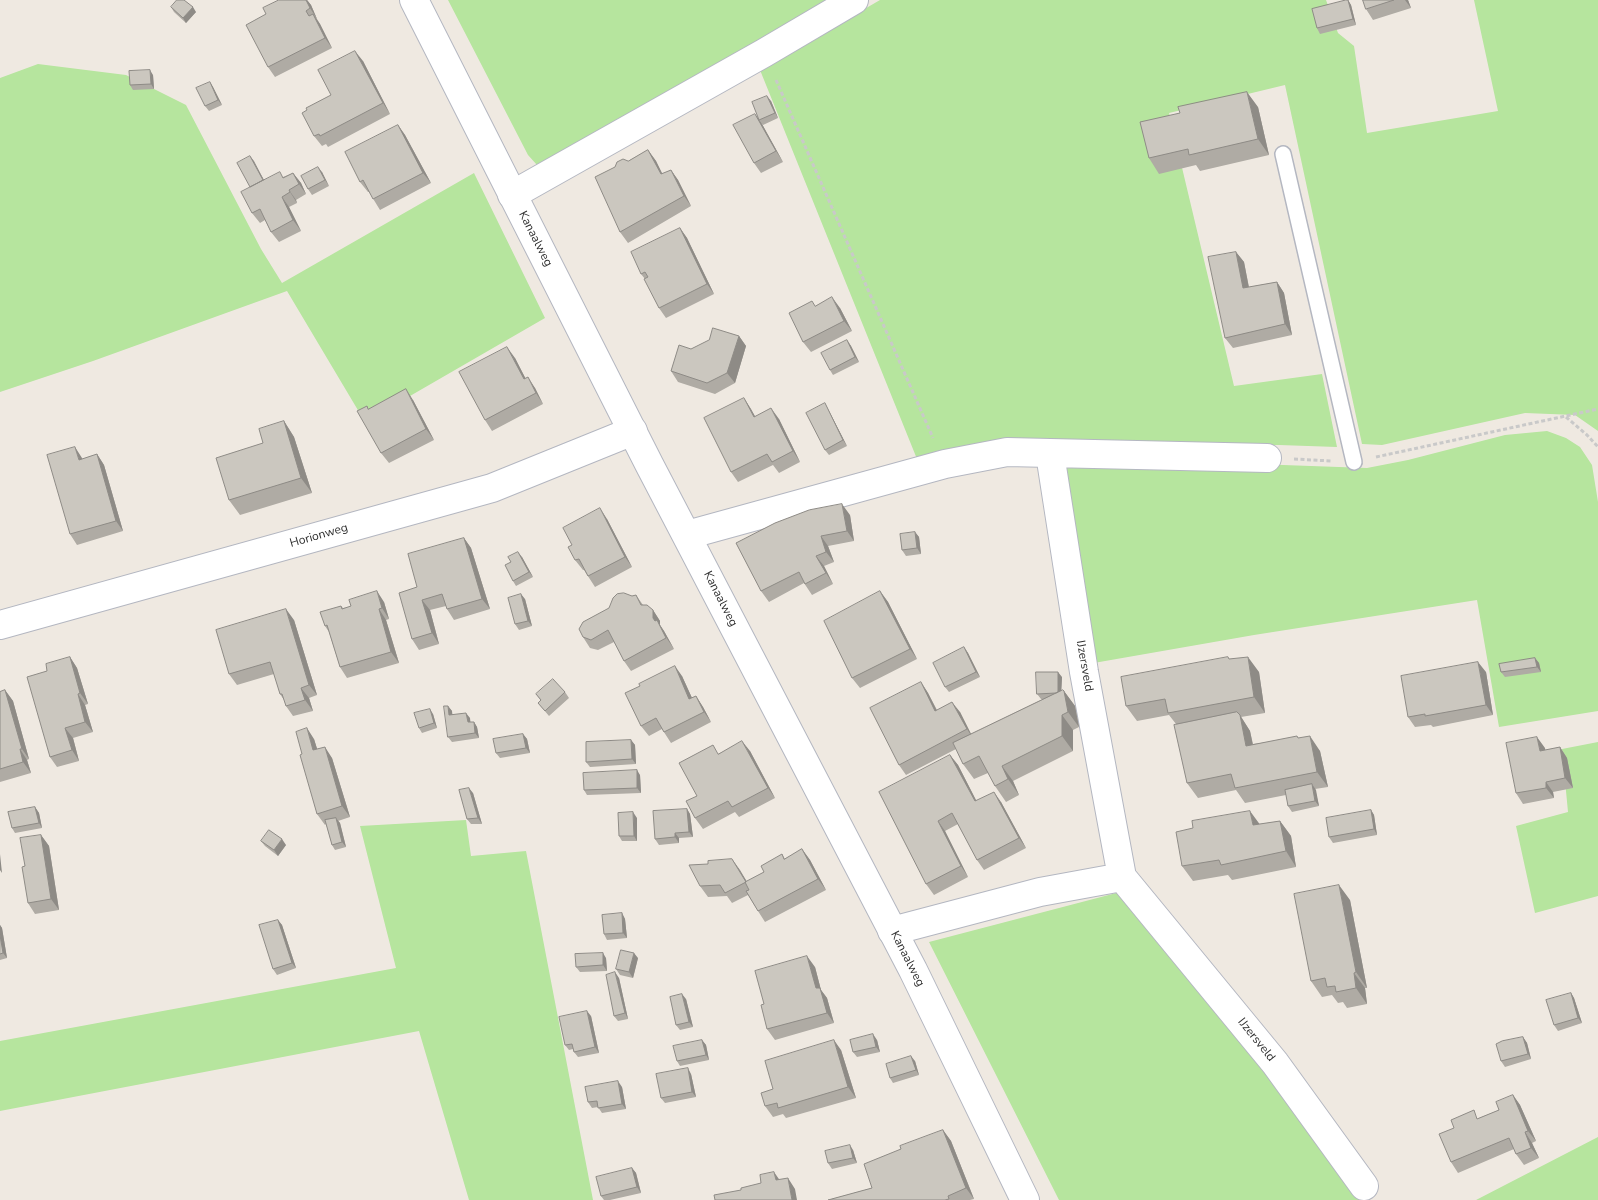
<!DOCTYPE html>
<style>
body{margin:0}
canvas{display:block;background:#efe9e1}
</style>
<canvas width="1598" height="1200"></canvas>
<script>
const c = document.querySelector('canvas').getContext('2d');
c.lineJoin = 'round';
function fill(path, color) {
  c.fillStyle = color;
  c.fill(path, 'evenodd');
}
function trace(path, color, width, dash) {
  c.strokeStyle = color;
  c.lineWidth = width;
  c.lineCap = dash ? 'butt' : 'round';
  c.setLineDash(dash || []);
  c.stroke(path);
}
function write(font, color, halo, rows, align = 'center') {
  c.font = font + ' "Nunito Sans",sans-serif';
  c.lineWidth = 4.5;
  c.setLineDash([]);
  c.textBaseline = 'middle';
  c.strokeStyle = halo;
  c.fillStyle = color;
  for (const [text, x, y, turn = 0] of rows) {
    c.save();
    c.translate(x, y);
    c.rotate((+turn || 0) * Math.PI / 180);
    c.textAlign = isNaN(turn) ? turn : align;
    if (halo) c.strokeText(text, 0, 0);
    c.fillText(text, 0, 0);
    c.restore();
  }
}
fill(new Path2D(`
 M448 0H827L716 65 537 165 528 155Z
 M880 0H1326L1338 33 1354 46 1367 133 1498 111 1474 0H1598V431L1575 415 1525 413 1382 445 1362 444 1285 85 1169 113 1234 386 1322 374 1337 447 1279 445H1067L917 459 760 70Z
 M38 64 126 75 186 105 261 249 282 283 474 173 545 318 365 422 287 291 93 361 0 392V78Z
 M1547 431 1566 438 1580 447 1592 465 1598 502V711L1499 727 1477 600 1254 635 1088 664 1064 475 1066 467 1255 464 1367 468 1408 460 1505 435Z
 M1598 742V896L1535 913 1516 826 1568 812 1562 749Z
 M466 820 471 856 526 851 593 1200H469L419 1031 0 1111V1041L396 968 360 826Z
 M1124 891 1365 1200H1059L929 942Z
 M1598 1137V1200H1476Z`), '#b6e59e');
const service = new Path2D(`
 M1283 154 1354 462`);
const minor = new Path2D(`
 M512 195 764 53 854 0
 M1050 454 1084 672 1122 877 1275 1063 1364 1186
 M687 535 945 464 1007 452 1267 458
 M0 625 492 488 633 431
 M892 931 1040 892 1122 877`);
const tertiary = new Path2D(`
 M414 0 649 464 913 970 1025 1200`);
trace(service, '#b4b7c1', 18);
trace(minor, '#b4b7c1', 30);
trace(tertiary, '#b4b7c1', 30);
trace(new Path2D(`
 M776 80 933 438
 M1566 417 1587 435 1598 447
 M1376 457 1598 409
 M1294 459 1331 461`), '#c9c9c9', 3, [4, 2.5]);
trace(service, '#fff', 15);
trace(minor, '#fff', 28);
trace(tertiary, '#fff', 28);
fill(new Path2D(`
 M279 0H307L311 5 317 19 320 24 332 48 275 77 268 67 266 14Z
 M1348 0 1351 5 1356 25 1320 34 1317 28Z
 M1363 0H1408L1411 8 1373 20 1366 9Z
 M171 7 196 12 186 23 174 12Z
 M363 61 390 114 328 147 326 144 322 146 314 136 331 95Z
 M153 75 154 89 133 90 130 85Z
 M210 82 213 87 222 105 209 111 205 106Z
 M771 101 778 118 763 125 759 120Z
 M1258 107 1269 155 1200 171 1196 165 1159 174 1149 158Z
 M755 114 762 124 783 162 761 173 754 163Z
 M398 125 405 135 431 183 380 210 369 192H368L360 182Z
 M648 150 656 161 662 174 671 170 678 180 691 206 628 243 620 232 628 161Z
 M250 156 264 180 283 177 293 173 301 183 306 194 296 200 297 203 289 207 301 231 279 242 271 232 265 220 260 223 252 213 250 187Z
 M322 172 329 186 312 195 308 189Z
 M680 228 687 238 714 294 666 318 659 308 645 279 641 274Z
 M1236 252 1244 262 1249 287 1277 282 1284 293 1292 335 1233 348 1225 338Z
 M815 306 840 308 852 331 811 352 803 342Z
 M739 336 746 346 735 383 715 394 678 382 671 371 691 349Z
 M847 340 851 346 859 362 833 375 830 370Z
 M515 358 525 378 535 388 543 404 492 431 485 420Z
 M744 398 755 416 779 419 800 462 779 473 773 465 738 482 731 472Z
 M413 400 434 440 389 463 381 453 368 409Z
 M825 403 828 409 847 446 829 455 825 450Z
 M284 421 294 437 312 493 240 515 229 500 263 443Z
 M97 454 104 465 123 531 77 545 70 534 82 458V459Z
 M850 515 854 541 828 546 834 562 824 566 833 584 812 595 804 583 769 602 761 591 736 543Z
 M607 519 632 567 595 587 584 570H583L575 560 572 545Z
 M915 532 919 537 921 554 906 556 902 550Z
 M464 538 471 548 490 609 454 620 447 609 446 606 430 610 439 644 419 650 412 639 417 587Z
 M522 557 533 577 516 586 513 581 511 562Z
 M880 591 888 602 917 659 860 688 852 678Z
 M636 595 643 605 653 610 660 621V625L664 631 674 649 631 671 624 661 614 642 598 650 590 648 583 637 632 596Z
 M525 599 532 626 519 630 515 624Z
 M384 602 389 619 386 620 399 663 347 678 340 667 329 632 325 626 341 606 343 608Z
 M294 620 317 695 309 698 313 711 293 716 286 706 284 700 280 694 274 674 237 685 229 674Z
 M964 647 968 653 980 677 949 692 945 687Z
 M70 657 77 668 88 704 85 705 93 732 73 738 79 761 57 767 50 757 47 671Z
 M1228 657 1229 659 1259 672 1265 713 1241 717 1250 731 1253 744 1298 738 1320 751 1328 787 1315 789 1319 806 1292 812 1288 806 1286 795 1245 803 1236 790 1198 798 1187 783 1176 724 1169 715 1137 721 1126 706Z
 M1535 658 1539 663 1541 672 1505 677 1501 672Z
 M1486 672 1493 715 1433 727 1431 725 1415 727 1408 717Z
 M682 676 692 698 696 696 703 707 711 722 671 743 662 729 649 736 641 726Z
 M1062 677 1061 690 1064 691 1075 706 1079 727 1073 730V751L1013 781 1019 795 1006 802 995 786 988 773 974 779 963 764 956 749 906 775 899 765 921 682 928 693 937 710 960 712 971 734 1043 699H1041L1037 694Z
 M5 690 13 701 29 759 27 760 31 773 0 782V692Z
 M565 692 569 698 549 716 538 703 541 701 536 694Z
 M448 706 452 711V715L470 718V722H474L477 727 479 738 452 742 448 737Z
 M433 714 437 728 422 733 419 728Z
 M523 734 527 739 530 753 500 758 496 753Z
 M314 739 317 749 332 758 350 817 338 821 340 823 346 847 335 850 332 845 326 824 325 825 317 814 302 754Z
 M631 740 635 745 636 764 590 767 586 762Z
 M1560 747 1567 758 1573 788 1553 792 1554 798 1523 804 1516 793 1545 748V750Z
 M750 751 775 798 739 817 735 812 703 829 695 818 697 796 719 753Z
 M950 755 958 765 976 800 1001 802 1026 848 984 870 977 860 958 824 945 831 968 877 934 895 926 884Z
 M640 775 641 793 587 795 584 790Z
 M473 793 482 824H471L467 819Z
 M35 807 39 813 42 828 15 833 12 828Z
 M687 809 690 814 693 837 679 838V843L659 845 655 839Z
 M1371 810 1374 815 1377 835 1333 843 1329 837Z
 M637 818V841H622L619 836Z
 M1280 821 1291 836 1296 867 1232 880 1228 875 1193 881 1182 866 1260 824Z
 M41 835 49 846 59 910 35 914 28 903Z
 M261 841 286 845 278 856 265 846Z
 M802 849 810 860 826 890 765 922 758 911 748 895 732 903 727 896 708 897 700 886 708 864 732 859 747 882 764 872 782 854 785 859Z
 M1350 900 1367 988H1365L1367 1004 1347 1008 1343 1002 1338 1003 1332 995 1322 997 1311 981Z
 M622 913 625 919 627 938 607 940 604 934Z
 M278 920 282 925 296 968 277 975 273 969Z
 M0 925 2 928 7 958 0 960Z
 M606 958 607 971 580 972 576 967Z
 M638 958 633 978 620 975 616 969Z
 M815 967 821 990 827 998 834 1023 775 1040 767 1029 764 1004Z
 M619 978 628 1019 618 1021 614 1016Z
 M1571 993 1574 998 1582 1023 1558 1031 1554 1025Z
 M686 999 693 1027 680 1030 676 1025Z
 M591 1016 599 1053 578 1057 574 1052 573 1049 569 1050 565 1045Z
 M1523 1037 1527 1043 1531 1059 1505 1067 1501 1061Z
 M702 1040 706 1045 709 1060 680 1066 677 1061Z
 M877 1040 880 1052 857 1057 853 1052Z
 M841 1050 856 1098 786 1118 783 1114 773 1117 765 1106 773 1089Z
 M915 1061 919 1075 893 1083 890 1078Z
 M691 1074 696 1097 665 1103 661 1098Z
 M622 1087 626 1109 602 1113 598 1107 592 1108 588 1102Z
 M1513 1095 1520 1105 1536 1141 1532 1143 1539 1158 1524 1165 1516 1154 1514 1149 1458 1173 1451 1162 1479 1118 1499 1110Z
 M943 1130 951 1141 974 1199 970 1200H828L872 1188 901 1149Z
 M853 1150 857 1163 832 1169 828 1163Z
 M632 1168 636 1173 641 1193 610 1200H604L601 1196Z`), '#afaba4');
fill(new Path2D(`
 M306 0H307L311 5 317 19 310 8Z
 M1348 0 1351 5 1356 25 1353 19Z
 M1405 0H1408L1411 8Z
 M193 7 196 12 186 23 183 18Z
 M313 14 320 24 332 48 325 38Z
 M355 51 363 61 390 114 383 103Z
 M150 70 153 75 154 89 151 84Z
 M210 82 213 87 222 105 218 100Z
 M1247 92 1258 107 1269 155 1258 139Z
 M767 96 771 101 778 118 775 113Z
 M755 114 762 124 783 162 776 151Z
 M398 125 405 135 431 183 423 173Z
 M648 150 656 161 668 185 661 174Z
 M250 156 254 161 267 186 263 180Z
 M318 167 322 172 329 186 325 180Z
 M671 170 678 180 691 206 684 196Z
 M293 173 301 183 306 194 299 184Z
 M289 190 296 200 297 203 290 192Z
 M282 197 289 207 301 231 293 220Z
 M680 228 687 238 714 294 707 284Z
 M1236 252 1244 262 1251 299 1243 288Z
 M1277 282 1284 293 1292 335 1285 324Z
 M832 297 840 308 852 331 844 321Z
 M739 336 746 346 735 383 727 373Z
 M847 340 851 346 859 362 855 357Z
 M507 347 515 358 531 389 524 379Z
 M528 377 535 388 543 404 536 393Z
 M406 389 413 400 434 440 426 429Z
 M744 398 751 409 761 428 754 417Z
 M825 403 828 409 847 446 843 440Z
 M771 408 779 419 800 462 793 451Z
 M284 421 294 437 312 493 301 478Z
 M75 447 82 458 86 470 79 460Z
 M97 454 104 465 123 531 116 521Z
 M842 504 850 515 854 541 847 531Z
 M600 508 607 519 632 567 625 557Z
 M915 532 919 537 921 554 917 548Z
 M821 536 828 546 834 562 826 552Z
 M464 538 471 548 490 609 482 599Z
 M518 552 522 557 533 577 529 572Z
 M816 556 824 566 833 584 826 573Z
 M377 591 384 602 389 619 382 608Z
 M880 591 888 602 917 659 910 649Z
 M521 594 525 599 532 626 528 621Z
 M422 600 430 610 439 644 432 633Z
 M286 609 294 620 317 695 309 685Z
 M379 609 386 620 399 663 391 652Z
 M653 610 660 621V625L664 631 674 649 653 618Z
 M964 647 968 653 980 677 976 672Z
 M70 657 77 668 88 704 80 693Z
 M1248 657 1259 672 1265 713 1254 697Z
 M1535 658 1539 663 1541 672 1537 667Z
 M1478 662 1486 672 1493 715 1486 705Z
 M675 666 682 676 697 709 689 699Z
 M1058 672 1062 677 1061 699 1058 693Z
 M921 682 928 693 942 721 935 711Z
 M301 688 309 698 313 711 305 700Z
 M5 690 13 701 29 759 22 749Z
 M1064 691 1075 706 1079 727 1068 712Z
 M78 694 85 705 93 732 85 722Z
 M696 696 703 707 711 722 704 712Z
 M952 702 960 712 974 740 967 729Z
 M448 706 452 711 453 720 449 715Z
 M430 709 433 714 437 728 434 723Z
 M466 713 470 718 471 727 468 722Z
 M1062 715 1073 730V751L1062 736Z
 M1240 715 1250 731 1256 761 1246 746Z
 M474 722 477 727 479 738 475 733Z
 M65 728 73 738 79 761 72 750Z
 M307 728 314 739 321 761 313 750Z
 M523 734 527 739 530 753 526 748Z
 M1310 736 1320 751 1328 787 1317 772Z
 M1537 737 1545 748 1547 761 1540 751Z
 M631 740 635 745 636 764 632 759Z
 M742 741 750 751 775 798 768 788Z
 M325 747 332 758 350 817 342 806Z
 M1560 747 1567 758 1573 788 1565 778Z
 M20 749 27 760 31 773 23 762Z
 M950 755 958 765 982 812 975 801Z
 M1002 766 1013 781 1019 795 1008 779Z
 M637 770 640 775 641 793 637 788Z
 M1546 782 1553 792 1554 798 1546 788Z
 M1312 784 1316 790 1319 806 1315 801Z
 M469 788 473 793 482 824 478 818Z
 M994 792 1001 802 1026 848 1019 838Z
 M35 807 39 813 42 828 39 823Z
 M687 809 690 814 693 837 689 832Z
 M1371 810 1374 815 1377 835 1374 829Z
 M1250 811 1261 826 1253 825Z
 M633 812 637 818V841L634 836Z
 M336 818 340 823 346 847 342 842Z
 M938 821 945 831 968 877 961 866Z
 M1280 821 1291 836 1296 867 1286 851Z
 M675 833 679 838V843L675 837Z
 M41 835 49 846 59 910 51 899Z
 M282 839 286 845 278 856 274 850Z
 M802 849 810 860 826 890 818 879Z
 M0 854 2 873 0 870Z
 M732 859 740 870 753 892 746 882Z
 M1339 885 1350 900 1367 988 1356 972Z
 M622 913 625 919 627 938 623 933Z
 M278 920 282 925 296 968 292 963Z
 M0 925 2 928 7 958 3 953 0 935Z
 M603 953 606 958 607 971 603 965Z
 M634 953 638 958 633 978 629 972Z
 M807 956 815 967 821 990 827 998 834 1023 827 1013 816 988Z
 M615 972 619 978 628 1019 625 1013Z
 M1354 973 1365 988 1367 1004 1356 988Z
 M1571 993 1574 998 1582 1023 1578 1018Z
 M682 994 686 999 693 1027 689 1022Z
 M587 1011 591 1016 599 1053 595 1047Z
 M873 1034 877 1040 880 1052 876 1047Z
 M1523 1037 1527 1043 1531 1059 1528 1054Z
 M702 1040 706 1045 709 1060 706 1055Z
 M834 1040 841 1050 856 1098 848 1087Z
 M911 1056 915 1061 919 1075 916 1070Z
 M688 1068 691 1074 696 1097 692 1092Z
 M618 1081 622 1087 626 1109 622 1104Z
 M1513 1095 1520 1105 1536 1141 1528 1131Z
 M943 1130 951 1141 974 1199 966 1188Z
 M1525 1132 1532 1143 1539 1158 1531 1148Z
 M850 1145 853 1150 857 1163 853 1158Z
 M632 1168 636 1173 641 1193 637 1187Z
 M774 1172 781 1182 776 1180Z
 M788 1178 795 1189 797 1200H792Z`), '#8e8b86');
const building = new Path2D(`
 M177 0H184L193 7 183 18 171 7Z
 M279 0H306L310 8 306 11 309 16 313 14 325 38 268 67 246 25 266 14 263 8Z
 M1346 0H1348L1353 19 1317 28 1312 9Z
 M1363 0H1394L1366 9Z
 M355 51 383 103 320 136 319 134 314 136 302 113 307 110 306 108 331 95 318 70Z
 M150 70 151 84 130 85 129 71Z
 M210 82 218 100 205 106 196 88Z
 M1247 92 1258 139 1189 155 1188 149 1149 158 1140 122 1180 113 1178 107Z
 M767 96 775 113 759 120 752 102Z
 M755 114 776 151 754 163 733 125Z
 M398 125 423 173 373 199 363 180 360 182 345 152Z
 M648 150 661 174 671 170 684 196 620 232 595 177 615 167 617 162 623 159 628 161Z
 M250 156 263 180 250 187 237 163Z
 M318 167 325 180 308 189 301 176Z
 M280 172 283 178 293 173 299 184 289 190 290 192 282 197 293 220 271 232 260 209 252 213 241 192Z
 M680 228 707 284 659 308 644 279 648 277 645 272 641 274 631 252Z
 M1236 252 1243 288 1277 282 1285 324 1225 338 1208 257Z
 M832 297 844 321 803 342 789 313 812 301 815 306Z
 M713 328 739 336 727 373 707 383 671 371 679 345 691 349 709 340Z
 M847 340 855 357 830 370 821 353Z
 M507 347 524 379 528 377 536 393 485 420 459 372Z
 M406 389 426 429 381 453 357 411 367 406 368 409Z
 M744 398 754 417 771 408 793 451 772 462 767 454 731 472 704 418Z
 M825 403 843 440 825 450 806 413Z
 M284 421 301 478 229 500 216 458 263 443 259 429Z
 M75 447 79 460 97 454 116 521 70 534 47 455Z
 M842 504 847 531 821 536 826 552 816 556 826 573 805 584 799 572 761 591 736 543 775 523 809 510Z
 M600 508 625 557 588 576 579 559 575 560 568 547 572 545 563 528Z
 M915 532 917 548 902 550 900 534Z
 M464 538 482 599 447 609 442 594 422 600 432 633 412 639 399 593 417 587 408 554Z
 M518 552 529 572 513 581 505 565 511 562 508 557Z
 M377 591 382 608 379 609 391 652 340 667 327 625 325 626 320 612 341 606 342 609 351 606 349 600Z
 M880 591 910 649 852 678 824 621Z
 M624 593 632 596 636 595 641 605H647L653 610V618L655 621 657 620 666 638 624 661 608 630 591 640 583 637 579 629 583 622 609 608 613 598 617 594Z
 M521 594 528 621 515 624 508 598Z
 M286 609 309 685 301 688 305 700 286 706 282 694H280L270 662 229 674 216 630Z
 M964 647 976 672 945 687 933 663Z
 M70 657 80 693 78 694 85 722 65 728 72 750 50 757 27 677 47 671 46 664Z
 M1228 657 1229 659 1248 657 1254 697 1168 713 1165 699 1126 706 1121 677Z
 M1535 658 1537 667 1501 672 1499 664Z
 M1478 662 1486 705 1425 716V714L1408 717 1401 676Z
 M675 666 689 699 696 696 704 712 664 732 656 718 641 726 625 693 640 686 639 684Z
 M1036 672H1058V692L1056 693 1037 694Z
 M553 679 565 692 545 711 538 703 541 700 536 694Z
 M921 682 935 711 952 702 967 729 899 765 870 708Z
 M5 690 22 749H20L23 762 0 769V692Z
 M1063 690 1064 691 1068 712 1062 715V736L1002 766 1008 779 995 786 979 756 963 764 953 743Z
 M444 706H448L449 715 466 713 468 722H474L475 733 448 737Z
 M430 709 434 723 419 728 414 713Z
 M1237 712 1240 715 1246 746 1297 736 1298 738 1310 736 1317 772 1235 788 1231 774 1187 783 1174 725Z
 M307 728 313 750 325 747 342 806 317 814 300 755 302 754 296 732Z
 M523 734 526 748 496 753 493 739Z
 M1537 737 1540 751 1560 747 1565 778 1546 782V788L1516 793 1506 743Z
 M631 740 632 759 586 762V742Z
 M742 741 768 788 732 807 728 801 695 818 686 801 697 796 679 763 713 745 718 754Z
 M950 755 975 801 994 792 1019 838 977 860 952 813 938 821 961 866 926 884 879 792Z
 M637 770V788L584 790 583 773Z
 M1312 784 1315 801 1288 806 1285 790Z
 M469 788 478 818 467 819 459 790Z
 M35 807 39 823 12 828 8 812Z
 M687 809 689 832 675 833V837L655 839 653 811Z
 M1371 810 1374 829 1329 837 1326 818Z
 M1250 811 1253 825 1280 821 1286 851 1221 865 1219 860 1182 866 1176 832 1193 828 1192 821Z
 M633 812 634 836H619L618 813Z
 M336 818 342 842 332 845 325 820Z
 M269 830 282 839 274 850 261 841Z
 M41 835 51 899 28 903 22 867 25 866 20 838Z
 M802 849 818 879 758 911 746 891 749 890 745 882 764 872 761 866 782 854 784 859Z
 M732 859 746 882 725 893 720 885 700 886 689 865 708 864V861Z
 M1339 885 1356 972 1354 973 1356 988 1336 992 1335 986 1327 987 1325 978 1311 981 1294 894Z
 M622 913 623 933 604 934 602 915Z
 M278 920 292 963 273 969 259 925Z
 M0 935 3 953 0 954Z
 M621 950 634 953 629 972 616 969Z
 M603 953V965L576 967 575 954Z
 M807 956 816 988H820L827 1013 767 1029 761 1005 764 1004 755 971Z
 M615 972 625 1013 614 1016 606 975Z
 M1571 993 1578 1018 1554 1025 1546 1000Z
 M682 994 689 1022 676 1025 670 997Z
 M587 1011 595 1047 574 1052 572 1044 565 1045 559 1017Z
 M873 1034 876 1047 853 1052 850 1040Z
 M1523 1037 1528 1054 1501 1061 1496 1044 1502 1041Z
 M702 1040 706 1055 677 1061 673 1046Z
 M834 1040 848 1087 778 1108 777 1103 765 1106 761 1093 773 1089 765 1061Z
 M911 1056 916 1070 890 1078 886 1064Z
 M688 1068 692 1092 661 1098 656 1074Z
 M618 1081 622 1104 598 1108 597 1101 588 1102 585 1087Z
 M1513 1095 1528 1131 1525 1132 1531 1148 1516 1154 1509 1138 1451 1162 1439 1134 1454 1128 1451 1120 1474 1110 1477 1119 1499 1110 1496 1102Z
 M943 1130 966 1188 948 1196 949 1199 945 1200H828L872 1188 864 1164 901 1149 900 1146Z
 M850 1145 853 1158 828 1163 825 1151Z
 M632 1168 637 1187 601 1196 596 1177Z
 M774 1172 776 1180 788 1178 792 1200H715L714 1195 741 1190V1188L761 1183 760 1175Z`);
fill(building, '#cbc7bf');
trace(building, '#8e8b86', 1);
write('12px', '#2e2e2e', '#fff', [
 ["Kanaalweg",535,239,63],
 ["Horionweg",319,536,-16],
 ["Kanaalweg",720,599,63],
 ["IJzersveld",1084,666,80],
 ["Kanaalweg",907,959,63],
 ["IJzersveld",1256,1040,51]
]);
</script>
